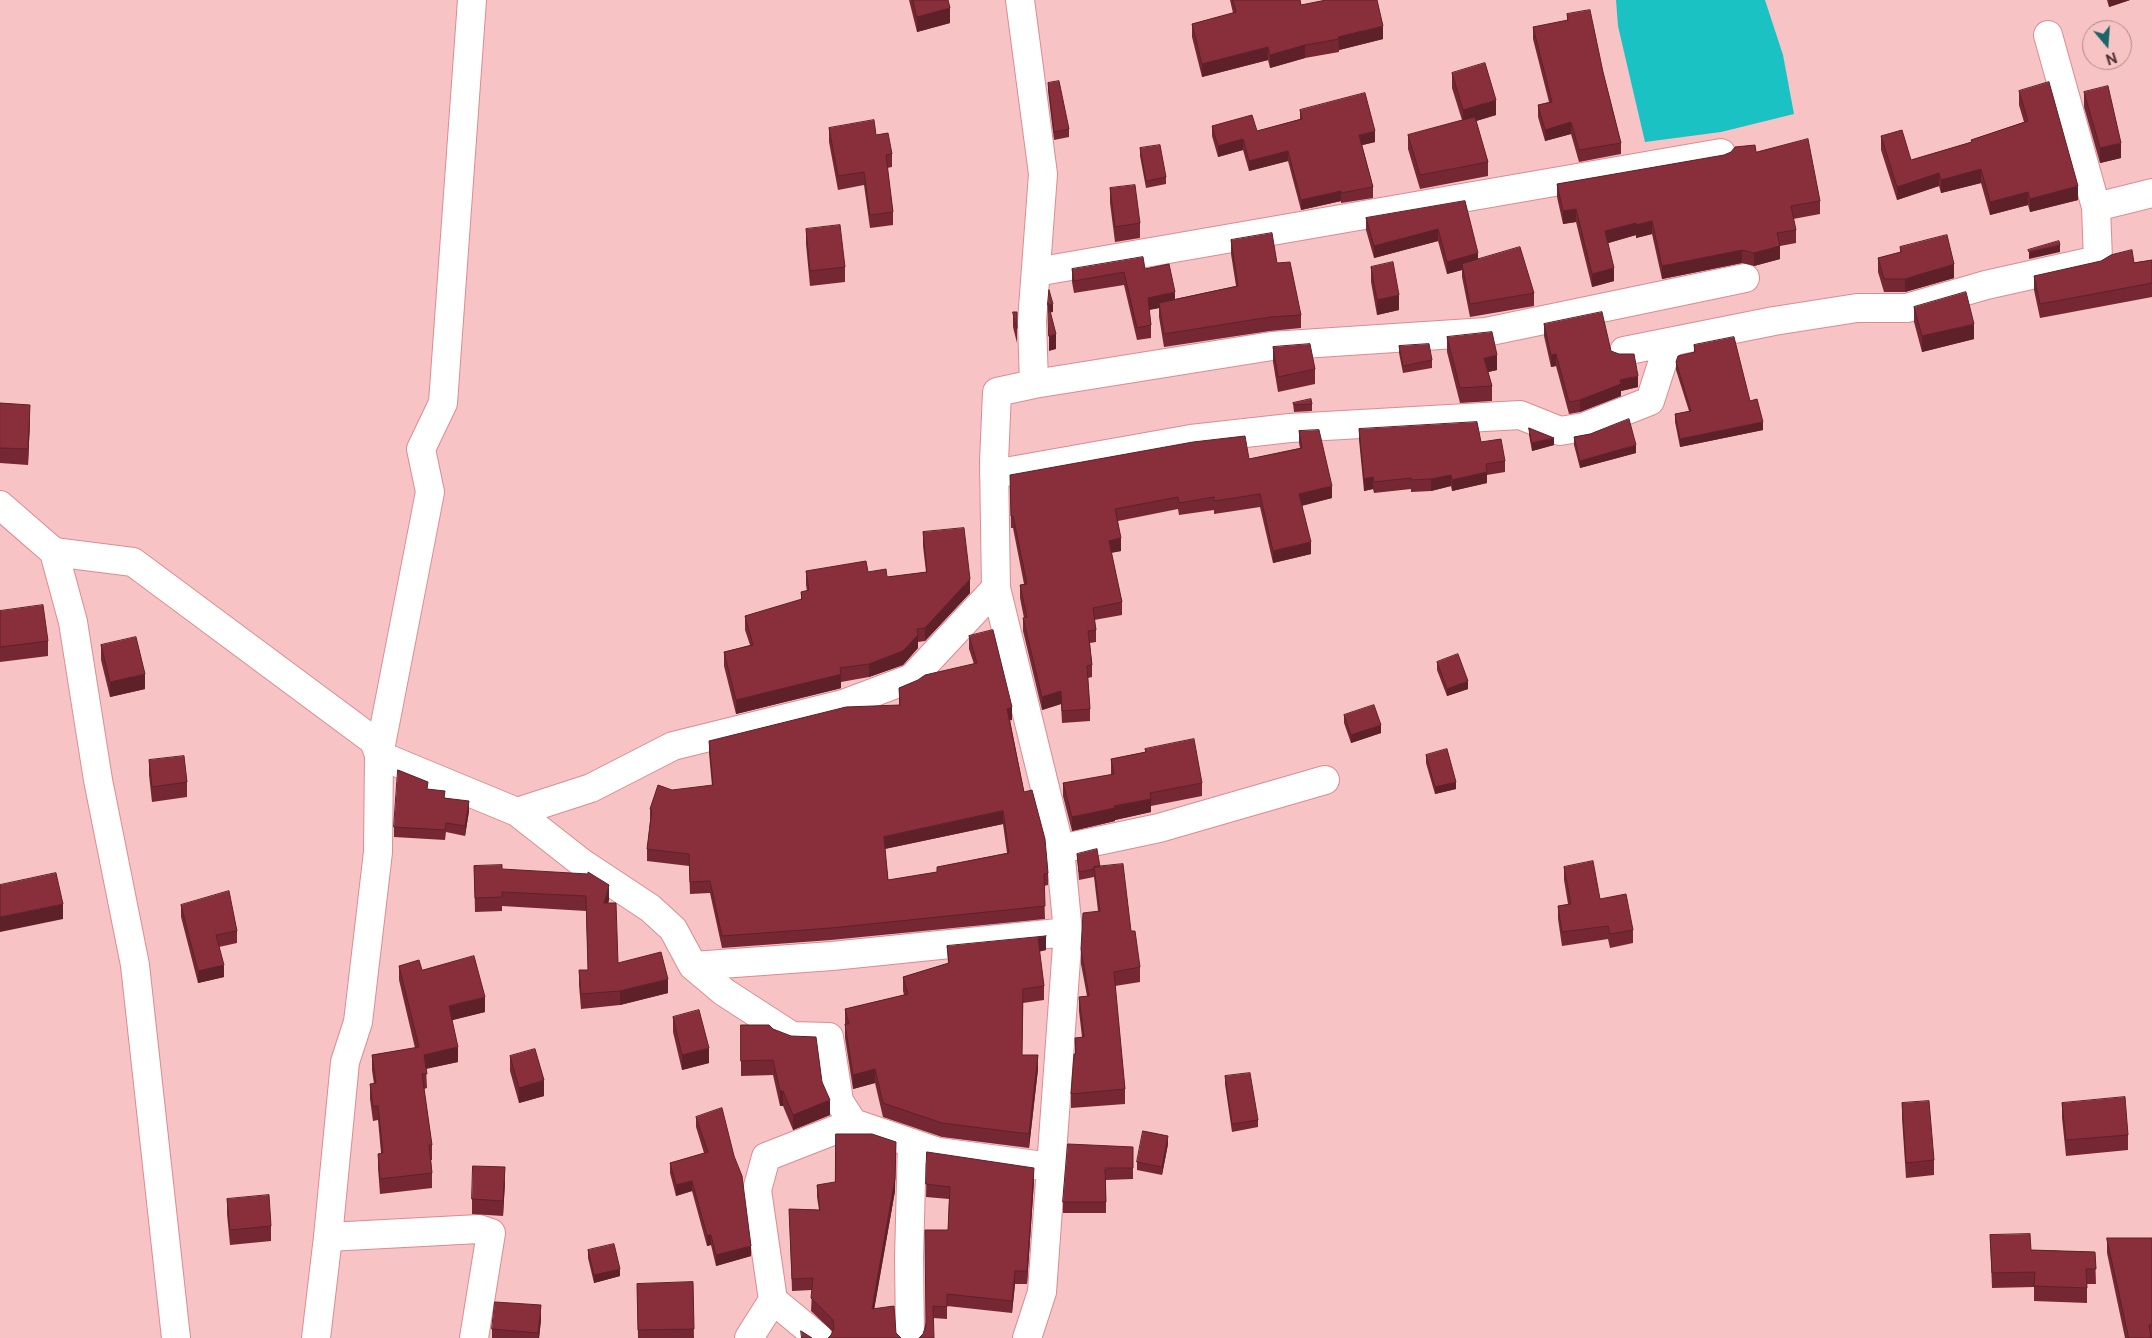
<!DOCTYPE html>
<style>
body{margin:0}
#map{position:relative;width:2152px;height:1338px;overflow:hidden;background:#f7c3c5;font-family:"Public Sans",sans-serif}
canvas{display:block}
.north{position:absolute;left:2082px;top:20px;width:50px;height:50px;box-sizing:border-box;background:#f7c3c5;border:1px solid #b4888a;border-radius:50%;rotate:162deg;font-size:14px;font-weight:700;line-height:20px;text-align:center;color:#502f31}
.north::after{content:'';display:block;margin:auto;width:18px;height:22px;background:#186667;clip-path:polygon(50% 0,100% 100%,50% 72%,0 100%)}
</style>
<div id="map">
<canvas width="2152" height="1338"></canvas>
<div class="north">N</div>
</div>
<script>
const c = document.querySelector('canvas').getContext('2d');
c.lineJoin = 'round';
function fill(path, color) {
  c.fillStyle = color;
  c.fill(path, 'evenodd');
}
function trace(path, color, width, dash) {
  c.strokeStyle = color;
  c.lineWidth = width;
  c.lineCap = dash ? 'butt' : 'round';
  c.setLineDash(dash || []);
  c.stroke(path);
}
fill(new Path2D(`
 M1616 0H1765L1783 55 1794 114 1721 132 1645 142 1618 26Z`), '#1bc2c3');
const minor = new Path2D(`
 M1020 0 1043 174 1032 321 1034 384
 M2048 35 2096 207
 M1036 272 1721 153
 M1624 351 1774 321 1857 308H1907L1986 285 2098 260 2096 207 2152 193
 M994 474 1191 439 1290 428 1520 415 1560 431 1584 427 1650 401 1669 342
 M54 552 133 562 374 741 379 755 517 812 591 788 673 746 843 704 912 678 996 588
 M517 812 582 863 650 908 673 929 693 966 724 992 792 1036 829 1037 839 1101 853 1123 938 1152 1051 1167
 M1060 849 1159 828 1325 780
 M693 966 832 956 1068 932
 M328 1237 479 1229 491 1233 474 1338
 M749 1338 773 1300
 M819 1338 773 1300 757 1190 766 1157 853 1123
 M910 1338 909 1258 912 1143
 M1027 1338 1042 1292 1068 932 1060 849 996 588 994 462 997 392 1034 384 1272 346 1486 332 1745 278`);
const tertiary = new Path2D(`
 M0 505 54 552 73 622 98 780 135 965 176 1338
 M316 1338 328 1237 345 1062 358 1022 378 852 379 755 430 492 421 449 443 403 472 0`);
trace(minor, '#dc8c91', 30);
trace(tertiary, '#dc8c91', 30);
trace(minor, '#fff', 28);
trace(tertiary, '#fff', 28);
fill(new Path2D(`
 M909 0H948L950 23 917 32Z
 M1230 0H1300L1301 5 1383 39 1339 50V52L1305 58 1270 68 1268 60 1202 77 1192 37V24L1233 13Z
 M2107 0H2130L2109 7Z
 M1567 14 1603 72 1621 143V154L1579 162 1571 134 1545 141 1538 117V105L1549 102 1533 39V27L1567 21Z
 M1452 73 1496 115 1476 121 1488 162V176L1420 189 1408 149V135L1462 120 1452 88Z
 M1048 83 1069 129V137L1054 140 1048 91Z
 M2019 91 2078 200 2030 212 2028 205 1990 215 1981 183 1941 193 1939 186 1897 200 1881 150V136L1911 160 1971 142V140L2024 122 2019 105Z
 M2084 92 2121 158 2100 163 2084 107Z
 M1300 110 1375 142 1362 145 1373 187V198L1341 203V201L1301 210 1288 161 1249 171 1243 150 1218 157 1212 136V126L1257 131 1300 119Z
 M829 128 876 135 892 154V167L887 168 893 212V225L870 228 864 185 838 190 829 142Z
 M1140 148 1166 177V184L1146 188 1140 156Z
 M1756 152 1820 201V214L1793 219 1796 230V243L1780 246V259L1754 266 1742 263 1662 279 1652 234 1636 238V235L1608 243 1614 281 1592 287 1576 222 1563 224 1557 197V184Z
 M1110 188 1140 223V238L1115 242 1110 203Z
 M1465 201 1478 259 1534 293V306L1470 317 1462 277V270L1447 274 1438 241 1374 258 1366 230V218Z
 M806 229 845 267V282L810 286 806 244Z
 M1231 240 1277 263 1301 315V328L1270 331 1164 347 1159 317V308L1149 310 1151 325V338L1137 340 1124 285 1074 293 1072 282V269H1145L1175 299 1236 286 1231 254Z
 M1900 247 1954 278 1905 292H1884L1878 272V258L1900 252Z
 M2152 260V297L2040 318 2034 290V276Z
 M1371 267 1399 310 1377 315 1371 282Z
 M1914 307 1974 339 1922 352 1914 322Z
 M1013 312 1017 328V343L1013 327Z
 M1544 324 1611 351 1638 387 1621 391V396L1580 412 1569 414 1556 366 1551 367 1544 336Z
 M1447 337 1497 370 1488 372 1492 386V401L1460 403 1447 352Z
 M1694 345 1750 401 1763 430 1680 447 1675 422V414L1689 411 1676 370V362L1694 352Z
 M1399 346 1432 360V368L1403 373 1399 353Z
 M1273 347 1315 369V384L1278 392 1273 362Z
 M0 403 30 420 28 465 0 463Z
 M1293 403 1312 404V411L1294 412Z
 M1529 428 1554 445 1532 451 1529 435Z
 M1359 429 1481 442 1505 461V472L1487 475V483L1452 491 1451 486 1431 491 1411 492V489L1374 493 1373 489 1364 491 1359 440Z
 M1299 431 1332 498 1302 506 1311 554 1273 563 1260 507 1214 514V510L1179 515 1178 509 1118 521 1121 551 1111 553 1122 602V615L1094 620 1096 630V642L1090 643 1092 665V677L1088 678 1090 709V721L1062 723 1061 704 1042 710 1023 631V618H1024L1020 598V585L1024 584 1013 528H1011L1010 475 1249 459 1300 448 1299 443Z
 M1590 434 1636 453 1580 468 1574 445V437Z
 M923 532 970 593 925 641 918 642V648L903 665 869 677 841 682V688L838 689 736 714 724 666V652L750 645 745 630V616L801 600V592L807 591 806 585V571L868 572 887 577 926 572 923 546Z
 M0 611 48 641V656L0 662Z
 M969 636 1012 720H1010L1024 792 1048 873V885L1044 886 1045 919 831 940 722 948 710 893 690 894 689 866 647 861V849L650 821V809L712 786 709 753V741L899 705V688L974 664 969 649ZM1003 824 1007 853 937 867V872L888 880 885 849Z
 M101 645 145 689 110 697 101 660Z
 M1437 662 1468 689 1447 696 1437 670Z
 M1344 715 1381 733 1351 743 1344 723Z
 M1145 749 1202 783V796L1151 806V812L1115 820V821L1072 831 1063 796V783L1111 775V759L1145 752Z
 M1426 755 1456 789 1435 794 1426 763Z
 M149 760 187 782V797L152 802 149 775Z
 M428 789 469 811 465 836 446 832 445 840 394 837V827Z
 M1077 854 1100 867 1131 931 1140 967V982L1115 986 1125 1089V1104L1071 1108V1094L1075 1054V1038L1082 1037 1079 1011V997L1087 996 1081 964V949L1098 911 1094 877 1079 880Z
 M474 866 502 869 609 900 608 903 618 963 668 993 620 1005 581 1009 579 985V970H588L586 911 502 906V911L475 912Z
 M1564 867 1633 930V943L1610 948 1608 939 1562 946 1558 919V906L1568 904 1564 880Z
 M181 905 237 931V943L219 947 224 977 198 983 181 917Z
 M947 946 1046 950 1039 951 1044 986V1000L1023 1003 1022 1055 1038 1069 1029 1148 942 1137 883 1117 875 1083 853 1089 845 1038V1009L904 995 903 991V977L948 963Z
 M399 966 422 970 485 1012 452 1020 458 1062 426 1069 427 1088 424 1089 432 1145V1160H431L432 1173V1188L380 1194 378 1168V1154L381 1153 378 1120 373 1121 370 1099V1084H374L372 1070V1055L415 1048 399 980Z
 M673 1017 709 1063 682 1070 673 1032Z
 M741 1025 822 1082 830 1115 793 1130 783 1106H780L773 1075 741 1076Z
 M510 1056 544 1096 519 1103 510 1071Z
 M1225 1076 1258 1120V1127L1232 1132 1225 1084Z
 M1902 1103 1934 1160V1175L1906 1178 1902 1118Z
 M2062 1103 2128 1135V1150L2066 1156 2062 1118Z
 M696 1117 751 1256 716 1266 711 1245 707 1246 692 1191 676 1196 670 1173V1163L704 1153 696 1127Z
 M1168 1144 1162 1175 1137 1170V1162Z
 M1133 1147V1179L1106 1180V1213H1063V1202Z
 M927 1152 1034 1181 1027 1284H1015L1012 1313 947 1306V1319L933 1318 923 1334 948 1230 949 1199 926 1197Z
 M505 1182 503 1216 472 1214V1199Z
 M817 1185 895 1191 874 1309 831 1335 833 1332 811 1311 812 1290 792 1291 789 1209 819 1210 817 1197Z
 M227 1199 271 1226V1241L230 1245 227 1214Z
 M1990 1235 2031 1250 2095 1252 2096 1284H2087V1303L2034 1301V1287L1992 1288Z
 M2107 1238H2152V1338H2125L2107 1253Z
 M588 1250 620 1276 594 1283 588 1258Z
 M693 1282 694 1338H638L637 1284Z
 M541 1320 539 1338H492V1329Z`), '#752833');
fill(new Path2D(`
 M2109 0H2130L2109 7Z
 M950 8V23L917 32V17Z
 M1383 26V39L1339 50 1338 37Z
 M1305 45V58L1270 68V55Z
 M1268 47V60L1202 77V64Z
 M1496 100V115L1463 125V110Z
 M1571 122V134L1545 141V130Z
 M1375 131V142L1359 146V135Z
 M1243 139V150L1218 157V146Z
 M2121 143V158L2100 163V148Z
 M1288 151V161L1249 171V161Z
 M1981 169V183L1941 193V180Z
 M1939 173V186L1897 200V187Z
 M2078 186V200L2030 212V199Z
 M1341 191V201L1301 210V200Z
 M2028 192V205L1990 215V202Z
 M1576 209V222L1563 224V211Z
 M1652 221V234L1636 238V225Z
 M1636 223V235L1605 244V231Z
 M1438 229V241L1374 258V246Z
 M2060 245V252L2029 259V252Z
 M1780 246V259L1754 266V253Z
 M1742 250V263L1662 279V266Z
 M1478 253V265L1462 264V270L1447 274V262Z
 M1954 264V278L1905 292V279Z
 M1614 268V281L1592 287V274Z
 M1175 292V304L1159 303V308L1148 310V298Z
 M1399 295V310L1377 315V300Z
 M1053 304V312L1048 313V305Z
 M1974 324V339L1922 352V336Z
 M1056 334V349L1049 351V336Z
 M1556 354V366L1551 367V355Z
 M1497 355V370L1484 373V358Z
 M1638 376V387L1621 391V396L1580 412V400L1620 380Z
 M30 405V420L28 465V449Z
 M1763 422V430L1680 447V439Z
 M1554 438V445L1532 451V443Z
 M1636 445V453L1580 468V461Z
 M1487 472V483L1452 491V480Z
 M1451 475V486L1431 491V479Z
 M1373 477V489L1364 491V479Z
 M1332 486V498L1299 506V494Z
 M1121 538V551L1109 553V541Z
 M1311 542V554L1273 563V551Z
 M970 579V593L925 641V628Z
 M918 635V648L903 665 869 677V664Z
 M145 674V689L110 697V682Z
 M841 674V688L736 714V700Z
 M1468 681V689L1447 696V689Z
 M1061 691V704L1042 710V697Z
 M1012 707V720L1007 721V709Z
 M1381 725V733L1351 743V735Z
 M1456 782V789L1435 794V787Z
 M1151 799V812L1115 820V821L1072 831V817L1114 806Z
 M469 801V811L465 836V826Z
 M1003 811V824L884 849V837Z
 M609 885V900L604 917V903Z
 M63 904V919L0 932V917Z
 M1046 936V950L1038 952V938Z
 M224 965V977L198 983V971Z
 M668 979V993L620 1005V991Z
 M485 997V1012L449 1021V1006Z
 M458 1047V1062L424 1069V1055Z
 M709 1048V1063L682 1070V1055Z
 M1038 1055V1069L1029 1148V1134Z
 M875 1069V1083L853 1089V1075Z
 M544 1080V1096L519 1103V1088Z
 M780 1091H783V1106H780Z
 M830 1100V1115L793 1130V1115Z
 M1168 1136V1144L1162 1175V1167Z
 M896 1142 895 1191 872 1322V1309Z
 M505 1167V1182L503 1216V1201Z
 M1034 1168V1181L1027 1284V1271Z
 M692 1181V1191L676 1196V1185Z
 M707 1235H711V1245L707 1246Z
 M751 1246V1256L716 1266V1255Z
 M620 1269V1276L594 1283V1275Z
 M1015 1271V1284L1012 1313V1301Z
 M541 1305V1320L539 1338H538Z`), '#5f2129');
const building = new Path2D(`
 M913 0H948L950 8 917 17Z
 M1233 0H1300L1301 5 1326 0H1377L1383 26 1338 37 1339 39 1305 45 1270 55 1268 47 1202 64 1192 24 1236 12Z
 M1590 10 1603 72 1621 143 1579 150 1571 122 1545 130 1538 105 1552 102 1533 27 1568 20 1567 14Z
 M1485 63 1496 100 1463 110 1452 73Z
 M1059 81 1069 129 1054 132 1048 83Z
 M2049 82 2078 186 2030 199 2028 192 1990 202 1981 169 1941 180 1939 173 1897 187 1881 136 1902 130 1911 160 1972 142 1971 140 2028 121 2019 91Z
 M2108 86 2121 143 2100 148 2084 92Z
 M1365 93 1375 131 1359 135 1373 187 1341 193V191L1301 200 1288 151 1249 161 1243 139 1218 146 1212 126 1252 115 1257 131 1302 119 1300 110Z
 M1475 117 1488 162 1420 175 1408 135Z
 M874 120 876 135 888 133 892 154 886 155 893 212 870 215 864 172 838 176 829 128Z
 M1808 139 1820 201 1791 206 1796 230 1777 233 1780 246 1754 253 1742 250 1662 266 1652 221 1636 225V223L1605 231 1614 268 1592 274 1576 209 1563 211 1557 184 1724 155 1731 152 1735 147 1755 145 1756 152Z
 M1160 145 1166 177 1146 181 1140 148Z
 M1135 185 1140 223 1115 227 1110 188Z
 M1465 201 1478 253 1447 262 1438 229 1374 246 1366 218Z
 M840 225 845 267 810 271 806 229Z
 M1272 233 1277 263 1290 262 1301 315 1270 317 1164 334 1159 303 1238 286 1231 240Z
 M1947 235 1954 264 1905 279H1884L1878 258 1901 252 1900 247Z
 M2059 241 2060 245 2029 252 2028 250Z
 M1520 247 1534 293 1470 304 1462 264Z
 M2132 250 2134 263 2152 260V283L2040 304 2034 276 2101 261 2111 255Z
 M1143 257 1145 269 1169 264 1175 292 1148 298 1151 325 1137 328 1124 272 1074 281 1072 269Z
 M1393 262 1399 295 1377 300 1371 267Z
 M1049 290 1053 304 1048 305Z
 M1966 292 1974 324 1922 336 1914 307Z
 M1048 303 1056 334 1049 336Z
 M1013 312H1017V328Z
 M1602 312 1611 351 1619 354H1634L1638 376 1620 380 1621 384 1580 400 1569 402 1556 354 1551 355 1544 324Z
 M1492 332 1497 355 1484 358 1492 386 1460 388 1447 337Z
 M1734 337 1750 401 1757 399 1763 422 1680 439 1675 414 1691 411 1676 362 1678 356 1695 352 1694 345Z
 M1310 344 1315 369 1278 377 1273 347Z
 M1429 344 1432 360 1403 366 1399 346Z
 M1311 399 1312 404 1294 405 1293 403Z
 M0 403 30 405 28 449 0 448Z
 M1629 419 1636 445 1580 461 1574 437 1590 434Z
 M1477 422 1481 442 1501 439 1505 461 1486 464 1487 472 1452 480 1451 475 1431 479 1411 480V478L1374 482 1373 477 1364 479 1359 429Z
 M1529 428 1554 438 1532 443Z
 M1319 430 1332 486 1299 494 1311 542 1273 551 1260 494 1214 501V497L1179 503 1178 497 1115 509 1121 538 1109 541 1122 602 1093 608 1096 630 1088 631 1092 665 1087 666 1090 709 1062 711 1061 691 1042 697 1023 618 1027 617 1020 585 1027 584 1013 516H1011L1010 475 1193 442 1245 436 1249 459 1302 448 1299 431Z
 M964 528 970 579 925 628 917 629 918 635 903 651 869 664 840 668 841 674 838 675 736 700 724 652 753 645 745 616 802 599 801 592 809 590 806 571 866 561 868 572 886 569 887 577 927 572 923 532Z
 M43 605 48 641 0 647V611Z
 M993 630 1012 707 1007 709 1024 792 1032 790 1045 839 1048 873 1044 874 1045 906 831 928 722 936 710 881 690 882 689 854 647 849 652 810 650 809 658 785 672 790 713 785 709 741 846 707 900 705 899 688 918 680 925 675 977 663 969 636ZM1003 811 1009 853 937 867V872L888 880 884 837Z
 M136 637 145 674 110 682 101 645Z
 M1458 654 1468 681 1447 689 1437 662Z
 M1374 705 1381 725 1351 735 1344 715Z
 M1194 739 1202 783 1150 793 1151 799 1114 806 1115 808 1072 817 1063 783 1114 774 1111 759 1146 752 1145 749Z
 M1447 749 1456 782 1435 787 1426 755Z
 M184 756 187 782 152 787 149 760Z
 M398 770 428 782 427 789 445 791 444 798 469 801 465 826 446 823 445 830 394 827Z
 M1097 849 1100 867H1094V869L1079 872 1077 854Z
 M1593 861 1600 899 1626 894 1633 930 1610 934 1608 926 1562 932 1558 906 1571 904 1564 867Z
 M1123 864 1131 931H1135L1140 967 1114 972 1125 1089 1071 1094 1074 1054H1076L1075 1038 1084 1037 1079 997 1089 996 1081 949 1083 913 1100 911 1094 867Z
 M502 865V869L588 874V872L609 885 604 903H616L618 963 661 952 668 979 620 991 581 994 579 970H588L586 896 502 892V897L475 898 474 866Z
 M56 873 63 904 0 917V885Z
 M229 891 237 931 216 935 224 965 198 971 181 905Z
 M1046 936 1038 938 1044 986 1023 989 1022 1055H1038L1029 1134 942 1123 883 1103 875 1069 853 1075 845 1024H849L845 1009 908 994 903 977 949 963 947 946Z
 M474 956 485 997 449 1006 458 1047 424 1055 427 1074H422L432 1145H429L432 1173 380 1179 378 1154 383 1153 378 1106H373L370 1084 376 1083 372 1055 419 1047 399 966 419 960 422 970Z
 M699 1010 709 1048 682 1055 673 1017Z
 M741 1025H769L773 1029 791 1036 816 1037 822 1082 830 1100 793 1115 783 1091H780L773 1060 741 1061Z
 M535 1049 544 1080 519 1088 510 1056Z
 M1250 1073 1258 1120 1232 1124 1225 1076Z
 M2125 1097 2128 1135 2066 1140 2062 1103Z
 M1929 1101 1934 1160 1906 1163 1902 1103Z
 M722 1108 734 1156 742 1176 751 1246 716 1255 711 1235H707L692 1181 676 1185 670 1163 708 1152 696 1117Z
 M1143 1131 1168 1136 1162 1167 1137 1162Z
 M836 1134H872L896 1142 895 1179 872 1309 894 1306 896 1333 901 1338H828L831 1335 834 1328 833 1320 811 1298 813 1278 792 1279 789 1209 820 1210 817 1185 835 1182Z
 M1068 1144 1133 1147V1168H1105L1106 1202H1063Z
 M927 1152 1034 1168 1027 1271H1015L1012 1301 947 1294V1307L933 1306 934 1338H919L923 1334 926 1326 925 1230H948L950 1187 926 1184Z
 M473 1166 505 1167 503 1201 472 1199Z
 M269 1195 271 1226 230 1230 227 1199Z
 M2030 1234 2031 1250 2095 1252 2096 1269H2086L2087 1288 2034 1286 2035 1272 1992 1273 1990 1235Z
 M2107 1238H2152V1325H2149L2151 1338H2129Z
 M614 1244 620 1269 594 1275 588 1250Z
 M693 1282 694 1329 638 1330 637 1284Z
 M495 1302 541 1305 538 1333 492 1329Z
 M801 1331 812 1338H802Z`);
fill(building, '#882f3b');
trace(building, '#5f2129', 1);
</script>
